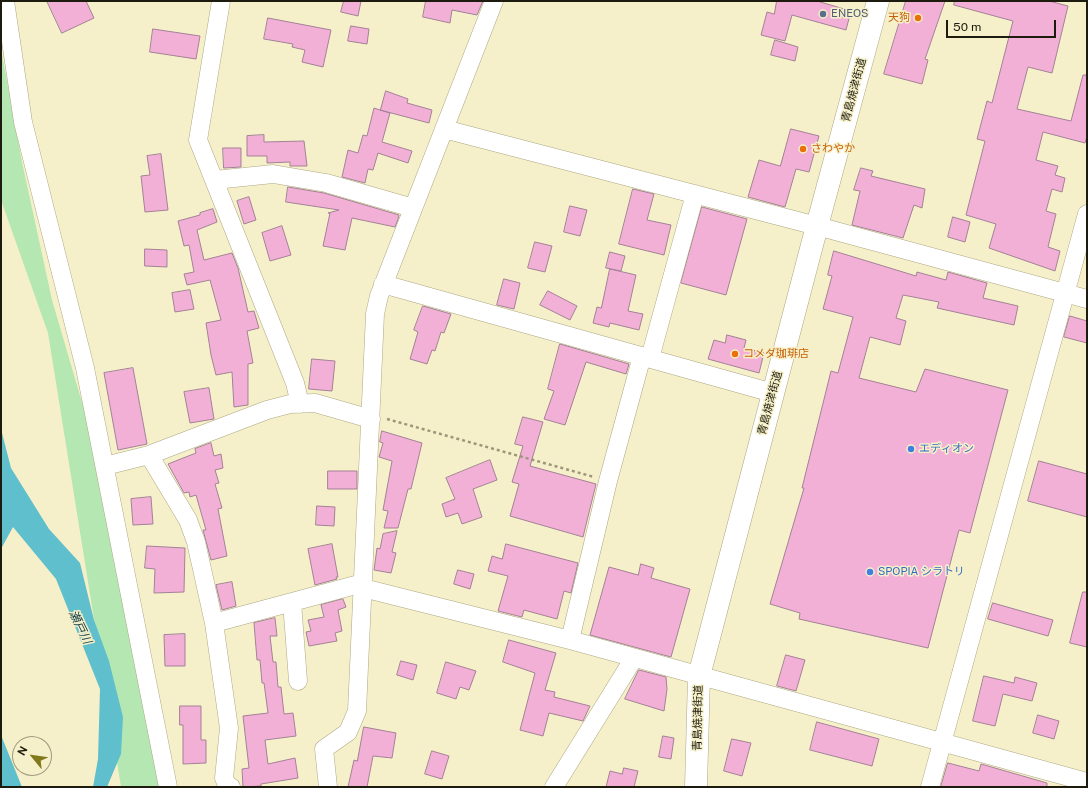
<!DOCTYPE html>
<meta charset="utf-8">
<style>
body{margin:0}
#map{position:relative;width:1088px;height:788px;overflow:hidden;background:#f6f0ca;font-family:"Public Sans",sans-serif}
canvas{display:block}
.frame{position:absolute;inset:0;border:2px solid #1d1b0d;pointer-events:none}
.north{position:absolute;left:12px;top:736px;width:40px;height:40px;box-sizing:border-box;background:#f6f0ca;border:1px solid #9f9b7e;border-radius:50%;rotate:299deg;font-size:11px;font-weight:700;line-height:16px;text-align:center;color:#1d1b0d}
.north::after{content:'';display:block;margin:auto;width:14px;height:18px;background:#82781c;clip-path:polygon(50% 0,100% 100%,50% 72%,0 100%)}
.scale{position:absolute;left:946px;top:20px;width:110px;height:18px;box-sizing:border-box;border:2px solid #1d1b0d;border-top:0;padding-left:5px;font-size:12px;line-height:14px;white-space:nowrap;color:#1d1b0d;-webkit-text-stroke:3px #f6f0ca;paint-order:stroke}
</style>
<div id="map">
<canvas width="1088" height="788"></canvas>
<div class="frame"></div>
<div class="north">N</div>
<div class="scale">50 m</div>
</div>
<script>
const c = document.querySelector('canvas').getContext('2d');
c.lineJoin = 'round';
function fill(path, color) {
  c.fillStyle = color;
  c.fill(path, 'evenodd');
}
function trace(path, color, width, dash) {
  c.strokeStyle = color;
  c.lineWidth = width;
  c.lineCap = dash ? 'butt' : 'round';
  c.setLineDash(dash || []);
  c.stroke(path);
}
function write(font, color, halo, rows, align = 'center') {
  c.font = font + ' "Public Sans","Noto Sans JP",sans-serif';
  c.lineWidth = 3;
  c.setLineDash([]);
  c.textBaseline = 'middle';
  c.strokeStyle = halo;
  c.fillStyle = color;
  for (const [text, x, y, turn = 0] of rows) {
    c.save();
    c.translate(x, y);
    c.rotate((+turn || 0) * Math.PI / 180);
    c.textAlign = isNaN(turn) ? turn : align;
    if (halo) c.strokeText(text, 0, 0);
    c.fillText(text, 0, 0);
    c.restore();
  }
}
fill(new Path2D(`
 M1 49 22 162 52 300 96 450 160 787H121L48 333 1 200Z`), '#b5e7b2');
fill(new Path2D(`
 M1 429 11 468 49 529 80 563 94 620 109 661 123 717 121 754 107 787H93L98 759 100 689 56 579 13 527 1 549Z
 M1 735 22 787H1Z`), '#5fbfcc');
const building = new Path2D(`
 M47 1H86L94 18 62 33Z
 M344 1H361L358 16 341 12Z
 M426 1H483L477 15 452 10 450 23 423 17Z
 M777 1H817L851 11 846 30 792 15 785 41 761 35 767 12 774 14Z
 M906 1H945L925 59 928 60 922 84 884 74Z
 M955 1H1049L1068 6 1052 73 1028 67 1017 109 1071 121 1083 75H1087V136L1085 143 1043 132 1036 160 1058 166 1055 175 1065 178 1062 192 1052 189 1046 211 1056 214 1048 247 1060 251 1055 271 989 248 996 224 966 215 985 141 977 139 987 101 992 103 1013 21 954 5Z
 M268 18 331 30 323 67 302 62 305 50 292 47 293 44 264 39Z
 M351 26 369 29 367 44 348 41Z
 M153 29 200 36 196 59 150 52Z
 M775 40 798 47 795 61 771 55Z
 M386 91 408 99 407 103 432 110 429 123 380 110 390 113 382 142 412 151 408 163 378 153 373 170 368 169 365 183 342 177 348 150 358 153 363 135 367 136 374 108 380 110Z
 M791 129 819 136 809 172 796 169 785 207 748 197 759 160 780 166Z
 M264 135V142L304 141 307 166H290V162L267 163V156H247V136Z
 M223 148H241V167L224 168Z
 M161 154 168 210 145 212 141 176 150 175 147 156Z
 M861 168 873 171 871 176 925 189 922 208 914 205 903 238 852 225 860 191 854 190Z
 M288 187 324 193 399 215 398 219 395 227 352 218 345 250 323 246 330 213H328L339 210 286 202Z
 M633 189 654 194 647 220 671 225 664 255 619 244Z
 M249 197 256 220 244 224 237 201Z
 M570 206 587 210 580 236 564 232Z
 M702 207 747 219 726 295 681 283Z
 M213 209 217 222 197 230 204 260 232 253 238 268 248 312 254 311 259 328 247 331 253 363 248 364V405L234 407 232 372 216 375 211 355 206 323 221 320 210 280 187 285 184 274 194 272 189 245 184 246 178 221 200 215V213Z
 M953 217 970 222 965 242 948 237Z
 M282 226 291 255 270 261 262 233Z
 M535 242 552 246 545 272 528 268Z
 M145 249 167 250V267L145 266Z
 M834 251 916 276 917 272 946 280 948 272 987 283 983 298 1018 306 1014 325 937 308 939 302 903 295 896 318 906 321 900 345 870 337 859 378 916 392 925 369 1008 390 970 533 959 530 928 648 799 619 800 613 770 604 804 488H802L831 371 838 373 853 317 823 309 832 276 828 275Z
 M610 252 625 256 621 271 606 268Z
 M610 269 636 275 628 311 643 314 639 330 610 323 609 327 593 323 597 307 601 308Z
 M504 279 520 283 514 309 497 305Z
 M190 290 194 309 175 312 172 293Z
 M548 291 577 306 570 320 540 305Z
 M423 306 451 314 444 333 441 332 435 351 432 350 427 364 410 359 418 332 414 330Z
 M1070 316 1087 321V343L1064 337Z
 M727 335 746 340 744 348 764 353 759 373 708 359 714 340 725 343Z
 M560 344 629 364 626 374 586 362 565 425 544 419 554 391 548 389Z
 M312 359 335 361 332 391 309 389Z
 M133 368 147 444 118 450 104 373Z
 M209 388 214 419 190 423 184 392Z
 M523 417 543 422 530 466 596 484 583 537 510 516 519 484 512 482 523 446 515 444Z
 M382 431 422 443 411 489H408L398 528H384L388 511 383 510 392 461 379 457 383 443 380 442Z
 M211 443 214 456 221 454 223 468 215 470 219 483 215 484 222 508 218 509 227 556 211 560 203 530H206L196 495 190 497 189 492 184 493 168 464 196 453 195 449Z
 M490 460 497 480 473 489 482 517 462 524 458 513 446 517 442 504 455 499 446 478Z
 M1039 461 1087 474V517L1028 501Z
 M328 471H357V489H328Z
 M151 497 153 524 133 525 131 499Z
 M317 506 335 507 334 526 316 525Z
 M397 531 392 552 396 553 391 573 374 570 377 548 380 549 383 534Z
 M332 544 338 577H336L337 579 315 585 308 549Z
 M506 544 578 563 571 593 564 591 557 619 524 610 522 617 498 611 508 576 488 571 492 556 502 559Z
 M147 546 185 548 184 592 154 593 155 569 145 568Z
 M641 564 654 568 651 578 690 589 671 657 590 635 609 567 638 575Z
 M458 570 474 574 470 589 454 584Z
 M232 582 236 606 222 610 216 585Z
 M1083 592H1087V647L1070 643Z
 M343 599 346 607 338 610 342 631 335 633 337 641 309 646 306 632 311 631 308 620 324 617 321 605Z
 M993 603 1053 620 1048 636 988 619Z
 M275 618 277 636H270L273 662H276L278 687H281L284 714 293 713 296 736 265 740 268 764 295 758 298 778 261 784V786L243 787 242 769 249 768 243 716 268 713 264 683H262L260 660H257L254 623Z
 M185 634V666H165L164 635Z
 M509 640 556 653 545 690 555 692 554 697 590 706 583 721 549 713 543 736 520 730 535 673 503 662Z
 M786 655 805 660 796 691 777 686Z
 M401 661 417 665 413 680 397 675Z
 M446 662 476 671 469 690 460 687 456 699 437 693Z
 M639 670 666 677 667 689 664 711 625 699Z
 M984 676 1014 683 1015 677 1037 683 1032 701 1003 694 995 726 973 721Z
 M180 706H201V740H206V763L183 764V725H180Z
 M1038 715 1059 721 1054 739 1033 733Z
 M817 722 879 739 872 766 810 750Z
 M364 727 396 733 392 758 373 756 367 787H348L354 760 357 761Z
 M663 736 674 738 671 759 659 757Z
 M732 739 751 743 742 776 724 771Z
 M432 751 449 756 442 779 425 774Z
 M948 763 979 771 981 764 1047 783V787H941Z
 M624 768 638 771 634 787H606L610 771 622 774Z`);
fill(building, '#f2b0d7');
trace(building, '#a38195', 1);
const minor = new Path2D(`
 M5 1 23 122 85 368 168 787
 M221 1 198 140 295 383 300 404
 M444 129 817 226 1087 299
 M215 180 273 174 326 183 413 208
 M383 284 773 393
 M650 358 695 194
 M149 455 188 520 196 542 214 623 229 728 224 778 227 785 231 787
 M105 466 149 455 267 410 290 404 315 403 371 419
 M363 588 570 640 1087 782
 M292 602 298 681
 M214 623 363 583
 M570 640 608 481 642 356
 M328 787 324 749 348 732 357 711 375 314 379 296 494 1
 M554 787 634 658
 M930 787 1087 214`);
const major = new Path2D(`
 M696 787 699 676 817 226 878 1`);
trace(minor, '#ada783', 19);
trace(major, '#ada783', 23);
trace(new Path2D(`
 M387 419 594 477`), '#9c977b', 2.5, [3, 3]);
trace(minor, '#fff', 18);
trace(major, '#fff', 22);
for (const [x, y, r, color] of [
 [823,14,4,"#5c6f8a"],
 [918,18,4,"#e8710a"],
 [803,149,4,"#e8710a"],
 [735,354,4,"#e8710a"],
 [911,449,4,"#3f7fe0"],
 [870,572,4,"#3f7fe0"]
]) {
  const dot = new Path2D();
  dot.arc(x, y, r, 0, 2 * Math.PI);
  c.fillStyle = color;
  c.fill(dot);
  trace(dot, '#f6f0ca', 1.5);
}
write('11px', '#4e5e75', '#f6f0ca', [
 ["ENEOS",831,14]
], 'left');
write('11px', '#c56008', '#f6f0ca', [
 ["天狗",910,18,"right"],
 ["さわやか",811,149],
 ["コメダ珈琲店",743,354]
], 'left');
write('11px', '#1d1b0d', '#f6f0ca', [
 ["青島焼津街道",854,90,-75],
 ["青島焼津街道",770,403,-75],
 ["青島焼津街道",698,718,-89]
]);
write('11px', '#366cbe', '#f6f0ca', [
 ["エディオン",919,449],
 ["SPOPIA シラトリ",878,572]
], 'left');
write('italic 12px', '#18444a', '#f6f0ca', [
 ["瀬戸川",80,627,64]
]);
</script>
